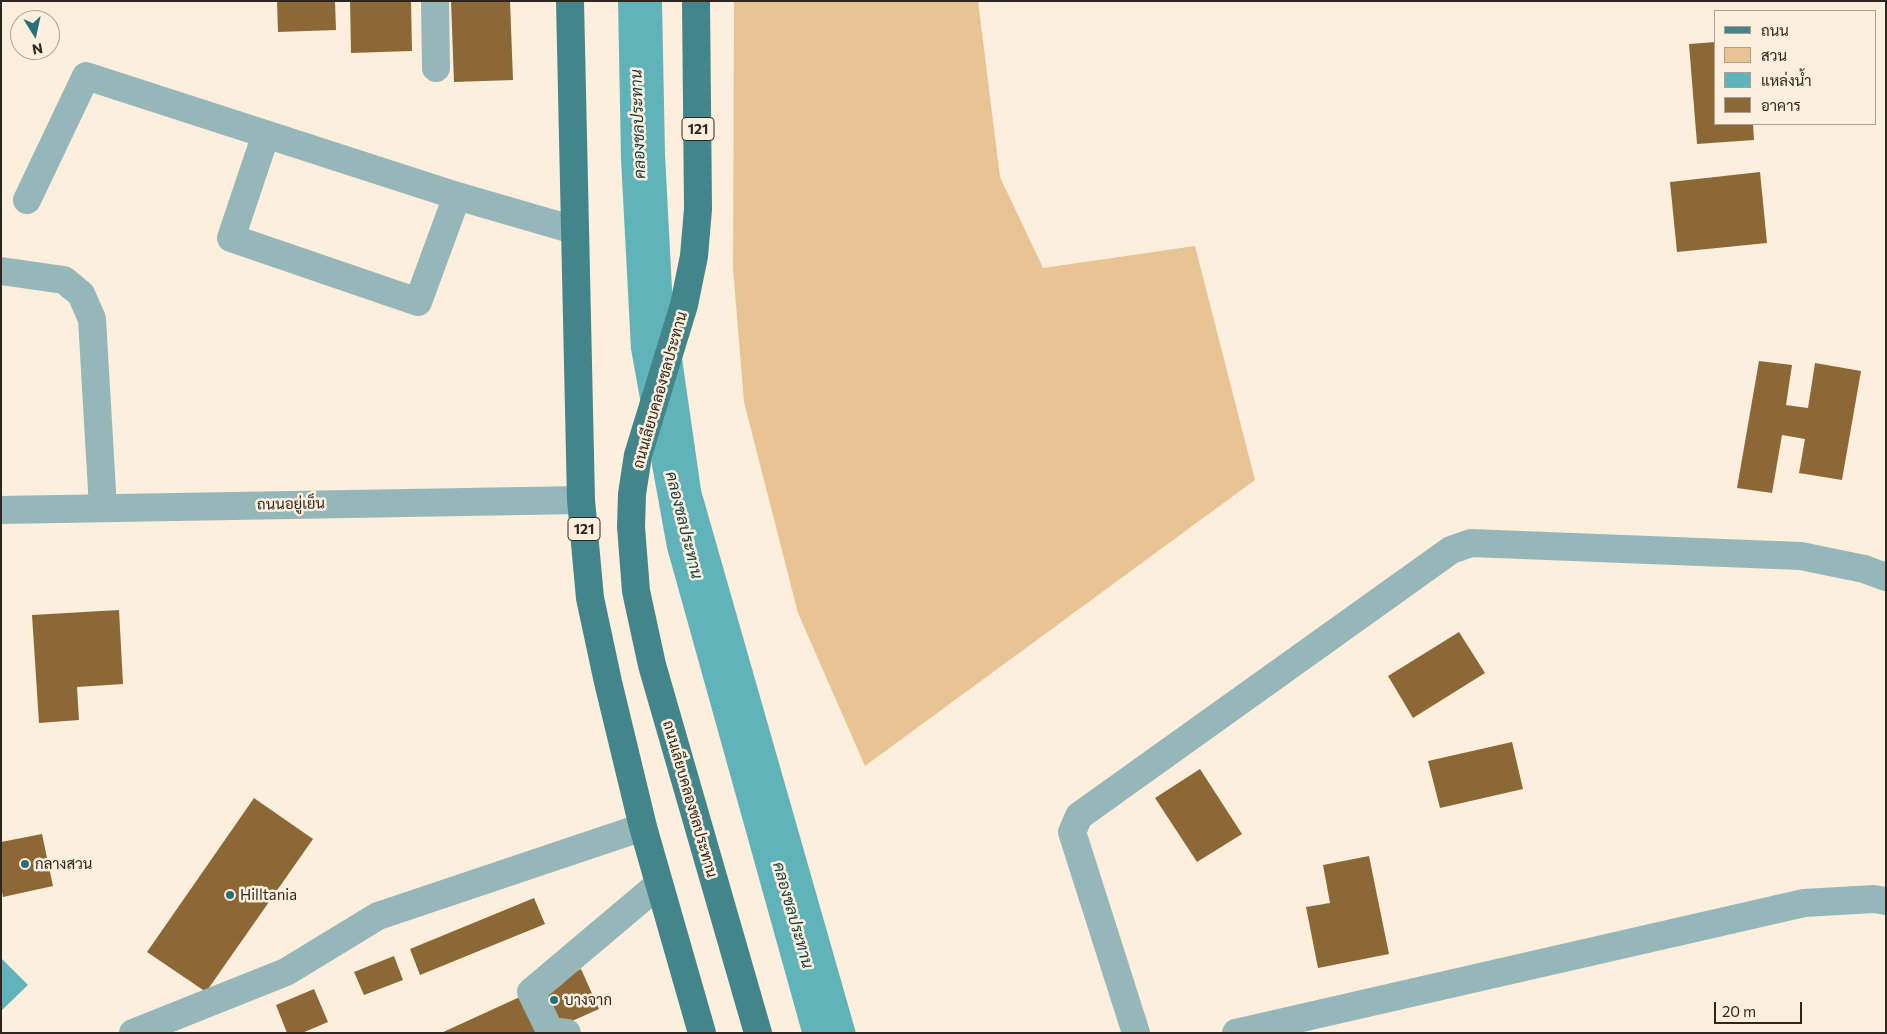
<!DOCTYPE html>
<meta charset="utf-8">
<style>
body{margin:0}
#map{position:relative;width:1887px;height:1034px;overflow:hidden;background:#fdefdd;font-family:Commissioner,Sarabun,sans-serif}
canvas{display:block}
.frame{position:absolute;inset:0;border:2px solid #2d271f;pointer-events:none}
.legend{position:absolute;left:1714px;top:10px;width:162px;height:115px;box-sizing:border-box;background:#fdefdd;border:1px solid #aa9f91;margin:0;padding:6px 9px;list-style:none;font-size:15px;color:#2d271f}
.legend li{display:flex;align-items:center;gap:10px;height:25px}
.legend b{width:25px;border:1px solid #aa9f91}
.north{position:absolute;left:10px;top:10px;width:50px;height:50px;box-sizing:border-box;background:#fdefdd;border:1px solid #aa9f91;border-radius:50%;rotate:170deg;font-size:14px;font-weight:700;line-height:20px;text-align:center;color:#2d271f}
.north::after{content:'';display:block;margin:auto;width:18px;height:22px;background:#277178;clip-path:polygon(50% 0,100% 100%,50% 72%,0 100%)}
.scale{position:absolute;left:1714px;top:1002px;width:88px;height:22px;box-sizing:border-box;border:2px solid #2d271f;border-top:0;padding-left:6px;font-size:15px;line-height:18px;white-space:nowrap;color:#2d271f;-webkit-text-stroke:4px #fdefdd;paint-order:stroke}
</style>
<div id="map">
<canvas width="1887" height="1034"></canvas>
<div class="frame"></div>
<ul class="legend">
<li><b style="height:6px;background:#42858b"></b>ถนน</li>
<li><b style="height:14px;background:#e8c495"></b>สวน</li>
<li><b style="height:14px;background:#61b3ba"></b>แหล่งน้ำ</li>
<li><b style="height:14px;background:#8c6836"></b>อาคาร</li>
</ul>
<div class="north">N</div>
<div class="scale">20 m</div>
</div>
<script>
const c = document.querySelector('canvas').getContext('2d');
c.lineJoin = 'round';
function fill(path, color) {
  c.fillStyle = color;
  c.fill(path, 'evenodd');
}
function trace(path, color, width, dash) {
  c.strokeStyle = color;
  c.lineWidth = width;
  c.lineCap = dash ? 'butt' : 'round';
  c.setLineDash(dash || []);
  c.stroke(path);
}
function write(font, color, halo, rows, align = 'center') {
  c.font = font + ' Commissioner,Sarabun,sans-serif';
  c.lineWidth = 5;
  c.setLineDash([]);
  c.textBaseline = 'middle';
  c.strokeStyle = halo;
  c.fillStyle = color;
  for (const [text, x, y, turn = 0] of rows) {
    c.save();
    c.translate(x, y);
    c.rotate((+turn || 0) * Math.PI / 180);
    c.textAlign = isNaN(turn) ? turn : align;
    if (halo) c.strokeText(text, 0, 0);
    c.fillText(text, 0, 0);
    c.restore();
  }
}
fill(new Path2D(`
 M734 1H978L1000 177 1043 268 1195 246 1255 480 865 766 798 613 744 402 733 268Z`), '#e8c495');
fill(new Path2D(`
 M618 1H662L665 155 672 289 701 490 856 1033H802L667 548 631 349 621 159Z
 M1 958 28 985 1 1011Z`), '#61b3ba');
fill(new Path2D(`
 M277 1H335L336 30 278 32Z
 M350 1H411L412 51 351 53Z
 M451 1H510L513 80 454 82Z
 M1716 42V124H1753L1754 140 1697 144 1689 44Z
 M1760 172 1767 243 1677 252 1670 182Z
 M1759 361 1792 365 1786 405 1808 408 1815 363 1861 371 1842 480 1799 473 1805 439 1782 435 1772 493 1737 488Z
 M119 610 123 684 77 687 79 720 39 723 32 615Z
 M1459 632 1485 673 1413 718 1388 676Z
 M1512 742 1523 789 1440 808 1428 761Z
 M1200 769 1242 834 1197 862 1155 798Z
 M254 798 313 839 206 992 147 952Z
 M42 834 53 886 3 897 1 887V842Z
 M1369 856 1389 954 1318 968 1306 907 1330 903 1323 865Z
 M534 898 545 924 420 975 410 949Z
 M394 956 403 980 364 995 354 972Z
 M581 969 599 1009 545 1033H441Z
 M314 989 328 1022 302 1033H287L276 1005Z`), '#8c6836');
trace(new Path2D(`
 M435 1 436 68
 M266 134 231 238 418 302 457 196
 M27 200 86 76 457 196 574 230
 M1 271 64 280 81 294 92 319 103 508
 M1 510 581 500
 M133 1033 286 972 378 916 643 827
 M567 1033 550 1031 531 992 659 884
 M1136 1033 1072 832 1079 816 1451 550 1471 543 1801 556 1864 569 1886 577
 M1236 1033 1804 903 1874 899 1886 901`), '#95b7ba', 28);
trace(new Path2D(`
 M570 1 581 500 590 598 608 682 643 827 702 1033
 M696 1 698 209 694 256 684 305 638 455 632 494 631 527 636 591 652 665 758 1033`), '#42858b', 28);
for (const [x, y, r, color] of [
 [25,864,5,"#277178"],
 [230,895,5,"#277178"],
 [554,1000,5,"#277178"]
]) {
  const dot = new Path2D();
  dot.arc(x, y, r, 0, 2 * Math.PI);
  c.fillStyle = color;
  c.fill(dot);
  trace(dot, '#fdefdd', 2);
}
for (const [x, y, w] of [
 [698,129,32],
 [584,529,32]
]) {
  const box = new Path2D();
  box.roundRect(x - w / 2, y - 11.5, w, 23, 4);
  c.fillStyle = '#fdefdd';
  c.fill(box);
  trace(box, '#2d271f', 1);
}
write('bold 14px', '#2d271f', null, [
 ["121",698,129],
 ["121",584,529]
]);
write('15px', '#2d271f', '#fdefdd', [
 ["ถนนเลียบคลองชลประทาน",660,390,-74],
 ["ถนนอยู่เย็น",291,504,-1],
 ["ถนนเลียบคลองชลประทาน",690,799,74]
]);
write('15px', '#2d271f', '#fdefdd', [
 ["กลางสวน",35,864],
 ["Hilltania",240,895],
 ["บางจาก",564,1000]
], 'left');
write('italic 16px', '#123a3e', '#fdefdd', [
 ["คลองชลประทาน",638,124,-92],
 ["คลองชลประทาน",684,525,76],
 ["คลองชลประทาน",793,915,74]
]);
</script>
